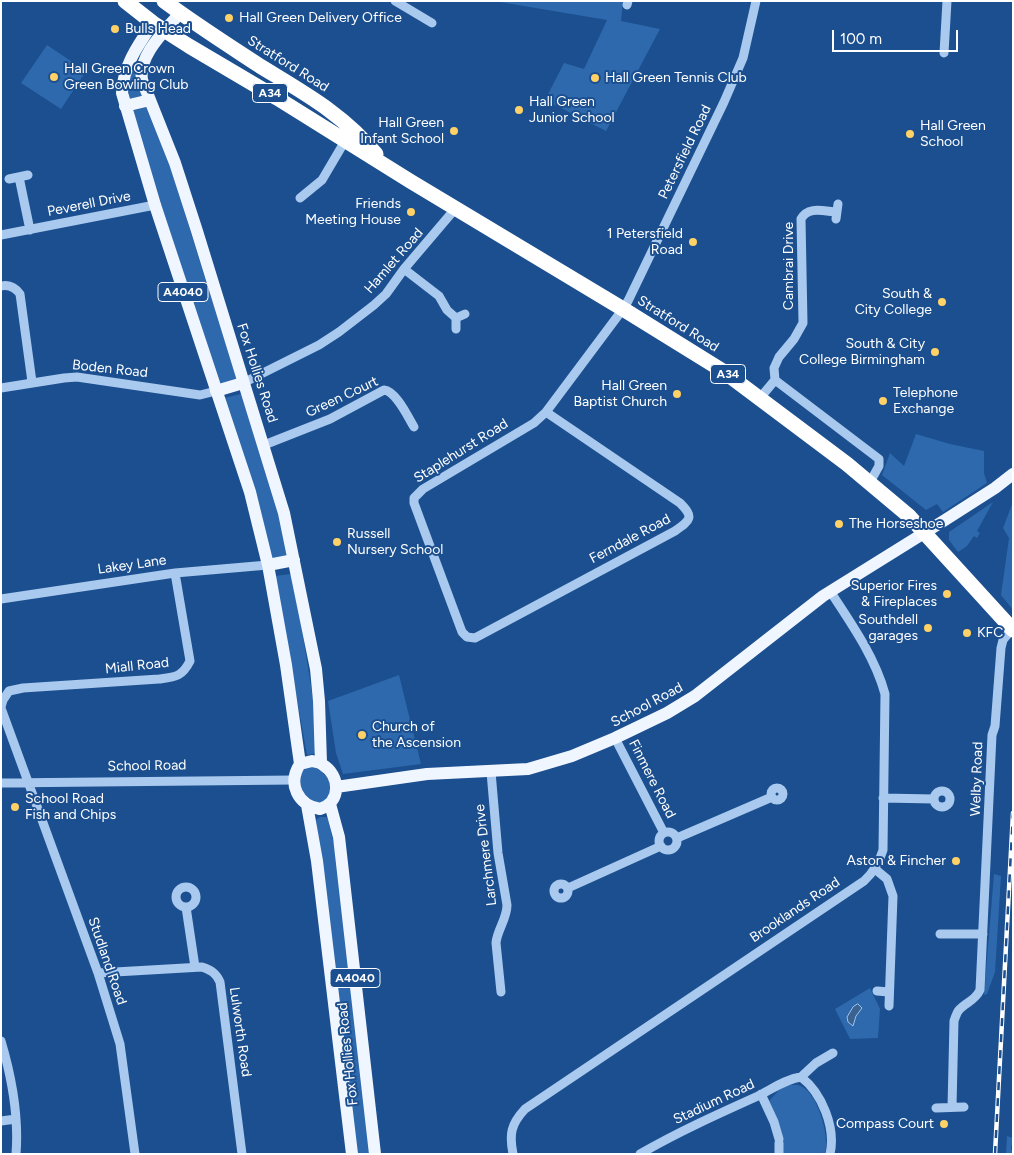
<!DOCTYPE html>
<style>
body{margin:0}
#map{position:relative;width:1014px;height:1155px;overflow:hidden;background:#1b4f8f;font-family:Figtree,sans-serif}
canvas{display:block}
.frame{position:absolute;inset:0;border:2px solid #fff;pointer-events:none}
.scale{position:absolute;left:832px;top:30px;width:126px;height:22px;box-sizing:border-box;border:2px solid #fff;border-top:0;padding-left:6px;font-size:15px;line-height:18px;white-space:nowrap;color:#fff;-webkit-text-stroke:4px #1b4f8f;paint-order:stroke}
</style>
<div id="map">
<canvas width="1014" height="1155"></canvas>
<div class="frame"></div>
<div class="scale">100 m</div>
</div>
<script>
const c = document.querySelector('canvas').getContext('2d');
c.lineJoin = 'round';
function fill(path, color) {
  c.fillStyle = color;
  c.fill(path, 'evenodd');
}
function trace(path, color, width, dash) {
  c.strokeStyle = color;
  c.lineWidth = width;
  c.lineCap = dash ? 'butt' : 'round';
  c.setLineDash(dash || []);
  c.stroke(path);
}
function write(font, color, halo, rows, align = 'center') {
  c.font = font + ' Figtree,sans-serif';
  c.lineWidth = 4;
  c.setLineDash([]);
  c.textBaseline = 'middle';
  c.strokeStyle = halo;
  c.fillStyle = color;
  for (const [text, x, y, turn = 0] of rows) {
    c.save();
    c.translate(x, y);
    c.rotate((+turn || 0) * Math.PI / 180);
    c.textAlign = isNaN(turn) ? turn : align;
    if (halo) c.strokeText(text, 0, 0);
    c.fillText(text, 0, 0);
    c.restore();
  }
}
fill(new Path2D(`
 M494 1H623L621 21 660 29 606 131 545 100 564 63 584 69 607 20Z
 M47 45 86 71 61 109 21 83Z
 M135 69 142 96 129 99 128 87 131 70Z
 M146 107 171 169 237 380 220 385 152 178 132 111Z
 M241 394 280 515 288 555 271 559 224 398Z
 M916 434 950 444 984 451V473L987 483 943 512 937 504 926 510 882 475 890 453 904 466Z
 M993 502 977 531 980 533 977 538 974 536 967 546 958 552 949 540V532Z
 M1013 502V610L1001 595 1009 538 1003 528Z
 M291 574 300 617 313 699 316 753 307 755 275 576Z
 M399 675 421 764 343 774 336 753 328 701Z
 M311 765C328 773 341 791 320 804 302 794 300 793 300 772Z
 M320 817H326L328 819 336 853 370 1154H355L316 820Z
 M994 874 1001 876 995 972 987 994 984 995Z
 M870 988 880 1009 878 1038 850 1039 835 1009Z
 M789 1085C793 1085 797 1084 801 1086 818 1094 830 1136 825 1154H782V1133L769 1101 780 1089Z
 M1007 1136 1013 1138 1011 1148 1013 1154H1006Z`), '#2e69ad');
const water = new Path2D(`
 M858 1004 862 1008 856 1016 853 1026 848 1022 847 1017 853 1007Z`);
fill(water, '#3c6290');
trace(water, '#9cc4f0', 1);
trace(new Path2D(`
 M395 1 432 23
 M627 5 628 1
 M944 53 947 1
 M19 177 30 230
 M9 179 28 175
 M300 198 322 180 345 141
 M836 219 838 204
 M1 235 155 205
 M404 269 439 296 447 310 456 318
 M1 286C9 284 15 287 20 294L32 382
 M456 329V318L465 314
 M775 380 879 459V466L870 482
 M243 383 319 345 339 332 374 305 386 294 404 269 455 209
 M1 388 64 378 77 377 200 395 216 391
 M760 398 775 380 774 368 779 357 794 339 803 323 801 219C808 206 823 211 836 212
 M546 412 680 503C694 517 691 520 675 531L475 638 467 637 462 632 414 503V498L423 489 534 423 546 412 623 309 628 301 724 102 743 58 756 1
 M264 445 330 419 384 390C396 391 408 417 414 427
 M1 599 175 573 268 565
 M1 707 3 700 9 691 23 688 159 679C175 677 182 677 190 661L175 573
 M1 708 98 973 120 1044 135 1154
 M615 738 664 833
 M491 772 498 853 507 905C507 919 497 930 496 943L501 992
 M1 783 294 780
 M771 794a6 6 0 1 1 12 0a6 6 0 1 1-12 0Z
 M934 799a8 8 0 1 1 16 0a8 8 0 1 1-16 0Z
 M883 798 934 799
 M659 841a9 9 0 1 1 18 0a9 9 0 1 1-18 0Z
 M677 838 772 797
 M875 869 887 879 893 896 889 1006
 M554 891a7 7 0 1 1 14 0a7 7 0 1 1-14 0Z
 M176 897a10 10 0 1 1 20 0a10 10 0 1 1-20 0Z
 M568 888 661 846
 M186 907 195 967
 M940 934H983
 M98 973 202 967C211 970 216 973 220 982L242 1154
 M877 991 889 992
 M1 1041C12 1078 19 1116 16 1154
 M801 1077 816 1063 833 1053
 M761 1094 774 1122 779 1139
 M952 1107 954 1021C955 1018 957 1012 959 1010 966 1002 975 1001 980 990L992 735 995 726 1001 648 1003 640 1012 629
 M936 1108 964 1107
 M1 1121 16 1119
 M779 1143V1154
 M513 1154C509 1134 511 1124 525 1109L864 881C874 872 879 863 883 850L885 694C875 657 851 623 830 591
 M640 1154C678 1132 718 1114 758 1096 772 1089 786 1079 801 1077 822 1093 836 1128 830 1154`), '#a9c9ee', 9);
trace(new Path2D(`
 M180 13C165 31 138 55 142 80L175 163 197 231 284 513 316 669 319 701 321 763
 M153 23C138 45 123 66 122 93L155 205 250 492 268 565 286 665 300 764
 M125 106 150 100
 M216 391 243 383
 M268 565 294 560
 M312 761C316 762 320 762 323 765 340 775 342 802 320 809 298 805 287 784 300 764Z
 M336 787 427 774 528 769 572 756 615 738 667 713 695 696 823 596 945 520 995 488 1013 474
 M330 804 339 837 375 1154
 M307 805 317 861 352 1154`), '#f0f6ff', 12);
trace(new Path2D(`
 M125 1 153 23 189 46 277 98 410 181 623 309 723 371 847 464 909 516 1013 630
 M164 1C195 24 228 45 260 66 304 93 343 114 376 154`), '#fff', 15);
const rail = new Path2D(`
 M995 1154 1013 813`);
trace(rail, '#fff', 4.5);
trace(rail, '#1b4f8f', 2.5, [8]);
for (const [x, y, r, color] of [
 [229,18,5,"#ffd166"],
 [115,29,5,"#ffd166"],
 [54,77,5,"#ffd166"],
 [595,78,5,"#ffd166"],
 [519,110,5,"#ffd166"],
 [454,131,5,"#ffd166"],
 [910,134,5,"#ffd166"],
 [411,212,5,"#ffd166"],
 [693,242,5,"#ffd166"],
 [942,302,5,"#ffd166"],
 [935,352,5,"#ffd166"],
 [677,394,5,"#ffd166"],
 [883,401,5,"#ffd166"],
 [839,524,5,"#ffd166"],
 [337,542,5,"#ffd166"],
 [947,594,5,"#ffd166"],
 [928,628,5,"#ffd166"],
 [967,633,5,"#ffd166"],
 [362,735,5,"#ffd166"],
 [15,807,5,"#ffd166"],
 [956,861,5,"#ffd166"],
 [944,1124,5,"#ffd166"]
]) {
  const dot = new Path2D();
  dot.arc(x, y, r, 0, 2 * Math.PI);
  c.fillStyle = color;
  c.fill(dot);
  trace(dot, '#1b4f8f', 2);
}
for (const [x, y, w] of [
 [270,93,35],
 [183,292,50],
 [728,374,35],
 [355,978,50]
]) {
  const box = new Path2D();
  box.roundRect(x - w / 2, y - 9.5, w, 19, 4);
  c.fillStyle = '#1b4f8f';
  c.fill(box);
  trace(box, '#fff', 1);
}
write('bold 12px', '#fff', null, [
 ["A34",270,93],
 ["A4040",183,292],
 ["A34",728,374],
 ["A4040",355,978]
]);
write('14px', '#fff', '#1b4f8f', [
 ["Hall Green Delivery Office",239,18],
 ["Bulls Head",125,29],
 ["Hall Green Crown",64,69],
 ["Green Bowling Club",64,85],
 ["Hall Green Tennis Club",605,78],
 ["Hall Green",529,102],
 ["Junior School",529,118],
 ["Hall Green",444,123,"right"],
 ["Infant School",444,139,"right"],
 ["Hall Green",920,126],
 ["School",920,142],
 ["Friends",401,204,"right"],
 ["Meeting House",401,220,"right"],
 ["1 Petersfield",683,234,"right"],
 ["Road",683,250,"right"],
 ["South &",932,294,"right"],
 ["City College",932,310,"right"],
 ["South & City",925,344,"right"],
 ["College Birmingham",925,360,"right"],
 ["Hall Green",667,386,"right"],
 ["Baptist Church",667,402,"right"],
 ["Telephone",893,393],
 ["Exchange",893,409],
 ["The Horseshoe",849,524],
 ["Russell",347,534],
 ["Nursery School",347,550],
 ["Superior Fires",937,586,"right"],
 ["& Fireplaces",937,602,"right"],
 ["Southdell",918,620,"right"],
 ["garages",918,636,"right"],
 ["KFC",977,633],
 ["Church of",372,727],
 ["the Ascension",372,743],
 ["School Road",25,799],
 ["Fish and Chips",25,815],
 ["Aston & Fincher",946,861,"right"],
 ["Compass Court",934,1124,"right"]
], 'left');
write('14px', '#fff', '#1b4f8f', [
 ["Stratford Road",288,64,32],
 ["Petersfield Road",685,152,-64],
 ["Peverell Drive",89,204,-11],
 ["Hamlet Road",394,261,-49],
 ["Cambrai Drive",789,266,-90],
 ["Stratford Road",678,324,32],
 ["Boden Road",110,369,6],
 ["Fox Hollies Road",257,373,72],
 ["Green Court",342,397,-25],
 ["Staplehurst Road",461,451,-32],
 ["Ferndale Road",630,539,-28],
 ["Lakey Lane",132,565,-8],
 ["Miall Road",137,666,-6],
 ["School Road",647,705,-28],
 ["School Road",147,766,-1],
 ["Finmere Road",652,779,63],
 ["Welby Road",977,779,-88],
 ["Larchmere Drive",486,855,-97],
 ["Brooklands Road",795,910,-34],
 ["Studland Road",107,961,71],
 ["Lulworth Road",240,1032,82],
 ["Fox Hollies Road",348,1054,-96],
 ["Stadium Road",714,1102,-25]
]);
</script>
